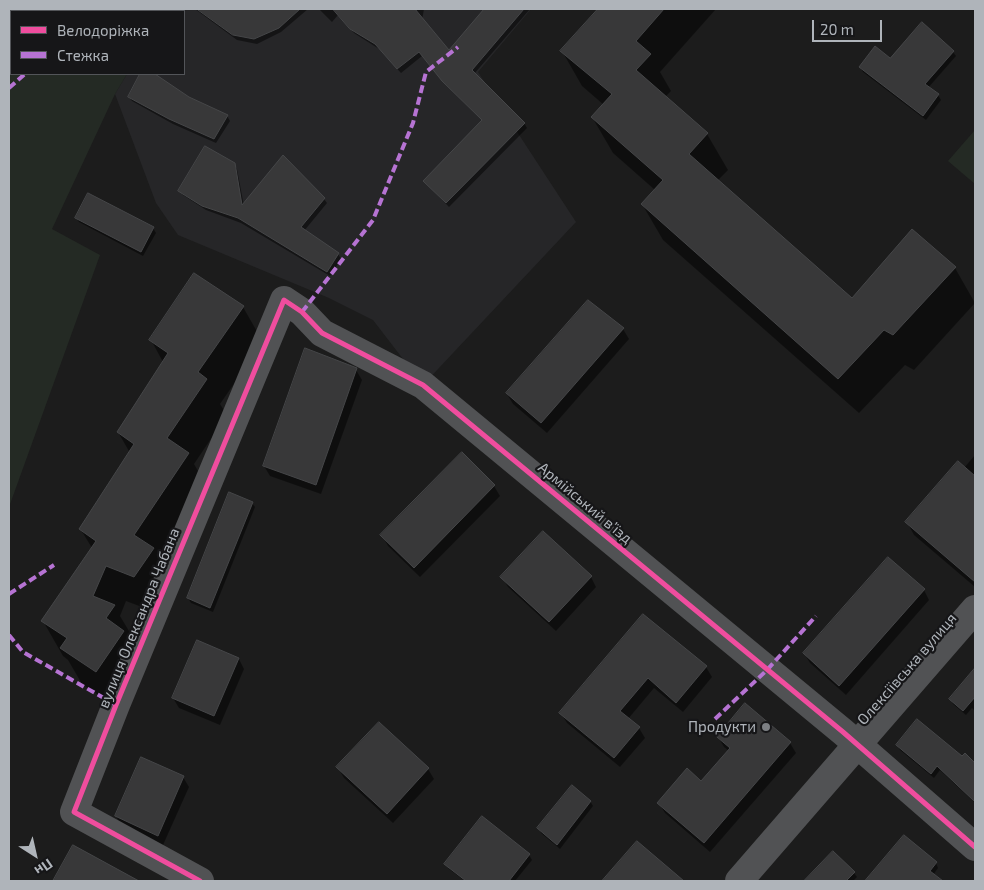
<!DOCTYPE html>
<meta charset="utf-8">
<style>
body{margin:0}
#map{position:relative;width:984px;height:890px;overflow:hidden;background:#1c1c1c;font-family:"Exo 2",sans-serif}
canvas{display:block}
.frame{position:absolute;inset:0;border:10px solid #afb4ba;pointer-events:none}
.legend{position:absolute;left:10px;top:10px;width:175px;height:65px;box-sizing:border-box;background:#161618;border:1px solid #535559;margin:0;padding:6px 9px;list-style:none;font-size:15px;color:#afb4ba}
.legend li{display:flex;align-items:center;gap:10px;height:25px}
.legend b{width:25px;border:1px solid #535559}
.north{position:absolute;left:10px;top:830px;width:50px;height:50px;-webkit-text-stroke:4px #161618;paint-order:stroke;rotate:145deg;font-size:14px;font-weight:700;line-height:20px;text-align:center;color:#afb4ba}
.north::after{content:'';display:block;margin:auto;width:18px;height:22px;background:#afb4ba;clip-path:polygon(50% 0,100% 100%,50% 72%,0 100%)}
.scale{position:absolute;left:812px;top:20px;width:70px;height:22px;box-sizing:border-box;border:2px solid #afb4ba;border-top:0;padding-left:6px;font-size:15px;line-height:18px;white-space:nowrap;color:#afb4ba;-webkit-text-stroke:4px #161618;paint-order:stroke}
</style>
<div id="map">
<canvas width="984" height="890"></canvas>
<div class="frame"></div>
<ul class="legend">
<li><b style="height:6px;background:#ef4d9e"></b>Велодоріжка</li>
<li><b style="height:6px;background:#b673d3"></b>Стежка</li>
</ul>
<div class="north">Пн</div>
<div class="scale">20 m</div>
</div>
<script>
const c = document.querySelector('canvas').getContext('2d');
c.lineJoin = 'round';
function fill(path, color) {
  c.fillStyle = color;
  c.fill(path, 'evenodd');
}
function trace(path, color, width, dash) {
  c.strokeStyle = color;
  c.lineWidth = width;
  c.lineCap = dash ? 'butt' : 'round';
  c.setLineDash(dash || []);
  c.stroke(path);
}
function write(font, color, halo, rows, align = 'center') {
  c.font = font + ' "Exo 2",sans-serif';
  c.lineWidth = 4.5;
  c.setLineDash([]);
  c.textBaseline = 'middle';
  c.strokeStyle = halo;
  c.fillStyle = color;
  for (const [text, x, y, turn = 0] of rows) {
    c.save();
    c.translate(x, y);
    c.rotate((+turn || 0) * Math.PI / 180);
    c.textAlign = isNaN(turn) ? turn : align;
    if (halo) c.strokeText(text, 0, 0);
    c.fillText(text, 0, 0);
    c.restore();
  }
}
fill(new Path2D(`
 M164 9H531L478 72 576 222 423 385 373 320 329 298 178 235 156 203 115 94 127 74H184V11H163Z`), '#262628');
fill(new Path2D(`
 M9 9H164L163 11H11V74H127L115 94 52 229 100 255 9 507Z
 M975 130V184L948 161Z`), '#242a24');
fill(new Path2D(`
 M195 9H308L281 32 257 44 237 40Z
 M319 9H424L422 20 449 52 486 9H530L474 74 524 123 527 128 449 207 424 181 483 121 447 86 422 56 401 73 379 49 354 33 338 15 332 22Z
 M600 9H716L660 72 671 91 665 97 707 134 728 170 717 181 852 300 955 268 975 303 914 370 905 365 859 413 663 240 642 204 655 190 613 153 592 117 604 105 582 86 562 51Z
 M922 24 953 52 956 56 928 88 938 95 941 100 926 120 863 72 860 67 890 59Z
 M141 74H153L189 99 227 116 230 121 216 143 173 124 132 101 129 97Z
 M234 164 237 169 244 206 324 199 327 203 304 231 338 254 341 259 330 276 241 223 206 210 183 195 180 191Z
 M76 218 153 228 156 233 143 256 79 222Z
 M243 307 263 342 220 404 227 415 194 464 209 490 160 562 173 585 155 612 126 601 120 616 135 641 116 707 82 684 68 660 63 656 43 621 92 548 81 530 130 453 118 432 163 362 151 340Z
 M623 329 629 339 547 433 513 404 507 394Z
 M356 370 362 380 321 494 270 476 264 466Z
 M975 455V587L914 535 907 522 964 468Z
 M494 486 500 496 420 577 388 546 382 535Z
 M252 503 255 507 213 612 191 603 188 598Z
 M502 577H591L596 587 556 631 508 587Z
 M924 590 929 600 846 695 810 663 804 653Z
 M643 616 706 667 712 677 683 712 654 688 628 719 639 728 645 738 620 767 567 723 561 713Z
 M239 659 244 669 220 725 179 708 173 698Z
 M975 670V711L972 708 966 715 953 704 950 699Z
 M718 737 790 743 796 753 710 852 665 813 659 803 701 783 729 751 724 747Z
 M897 745 962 758 965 755 975 765V803L940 770 934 778 900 750Z
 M338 768 428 769 434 779 393 823 344 778Z
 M183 777 189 787 163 845 122 827 116 816Z
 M590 801 593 806 560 849 541 833 539 828Z
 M482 818 529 855 532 860 515 881H465L449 869 446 864Z
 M637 843 673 874 678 881H604Z
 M74 847 136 881H54Z
 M833 853 854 873 857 877 853 881H806Z
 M936 863 938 868 933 875 941 881H876L874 880Z`), '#0007');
const building = new Path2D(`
 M197 9H300L279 28 254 39 233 35Z
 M333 9H415L449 50 484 9H524L472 70 525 123 446 203 423 181 482 120 442 81 419 52 397 69 375 44 350 29Z
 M598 9H664L636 41 651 54 636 70 708 133 689 154 852 298 912 229 956 267 893 335 884 330 838 379 641 204 663 180 591 117 612 94 560 51Z
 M922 22 954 51 925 84 939 94 923 116 859 67 875 46 890 58Z
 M140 74H155L189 97 228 115 214 139 169 119 128 97Z
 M205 146 235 163 242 205 283 155 325 198 301 227 339 253 327 272 238 218 202 206 178 191Z
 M88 193 154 227 141 252 75 218Z
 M194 273 244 306 198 372 207 379 167 438 189 453 134 535 154 548 134 577 106 566 93 596 115 605 106 618 124 631 96 672 60 648 67 638 41 621 96 541 79 529 134 444 117 432 168 353 149 340Z
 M588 300 624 328 541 423 506 393Z
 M305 348 357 368 316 485 263 466Z
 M462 452 495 485 414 568 380 535Z
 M958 461 975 476V582L905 522Z
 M229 492 253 502 210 608 187 598Z
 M543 531 592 576 549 622 500 577Z
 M888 557 925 589 839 686 803 653Z
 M643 614 707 666 676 703 648 678 620 711 640 727 614 758 559 713Z
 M197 640 239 658 214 716 172 698Z
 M975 668V697L963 711 949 699Z
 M745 703 791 742 704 843 657 803 687 768 701 781 730 748 717 737Z
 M917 719 962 756 965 753 975 763V802L937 766 931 774 896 745Z
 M379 722 429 768 387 814 336 767Z
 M141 757 184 776 158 836 115 816Z
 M572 785 591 801 557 845 537 828Z
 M482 816 530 854 509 881H466L444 864Z
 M904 835 937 862 930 871 943 881H865Z
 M637 841 684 881H602Z
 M73 845 139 881H53Z
 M833 851 855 872 846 881H804Z`);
fill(building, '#383839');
trace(building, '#454648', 1);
trace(new Path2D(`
 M200 881 74 812 116 705 284 300 302 312 322 333 423 385 843 732 975 847
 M739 881 975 609`), '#515254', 28);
trace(new Path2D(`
 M19 11 20 9
 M105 11 107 9
 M9 43 11 35
 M9 88 25 74
 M302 312 373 220 413 123 426 72 458 47
 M9 594 54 565
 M9 635 23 652 116 705
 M715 719 767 670 816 616`), '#b673d3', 4, [8, 4]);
trace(new Path2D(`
 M200 881 74 812 116 705 284 300 302 312 322 333 423 385 843 732 975 847`), '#ef4d9e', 5);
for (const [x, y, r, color] of [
 [766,727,5,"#7c7f83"]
]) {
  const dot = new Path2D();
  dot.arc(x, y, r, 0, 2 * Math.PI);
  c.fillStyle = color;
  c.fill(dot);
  trace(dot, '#161618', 2);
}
write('15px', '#afb4ba', '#161618', [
 ["Армійський в’їзд",585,503,40],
 ["вулиця Олександра Чабана",139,618,-68],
 ["Олексіївська вулиця",907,669,-49]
]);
write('15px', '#afb4ba', '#161618', [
 ["Продукти",756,727]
], 'right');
</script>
